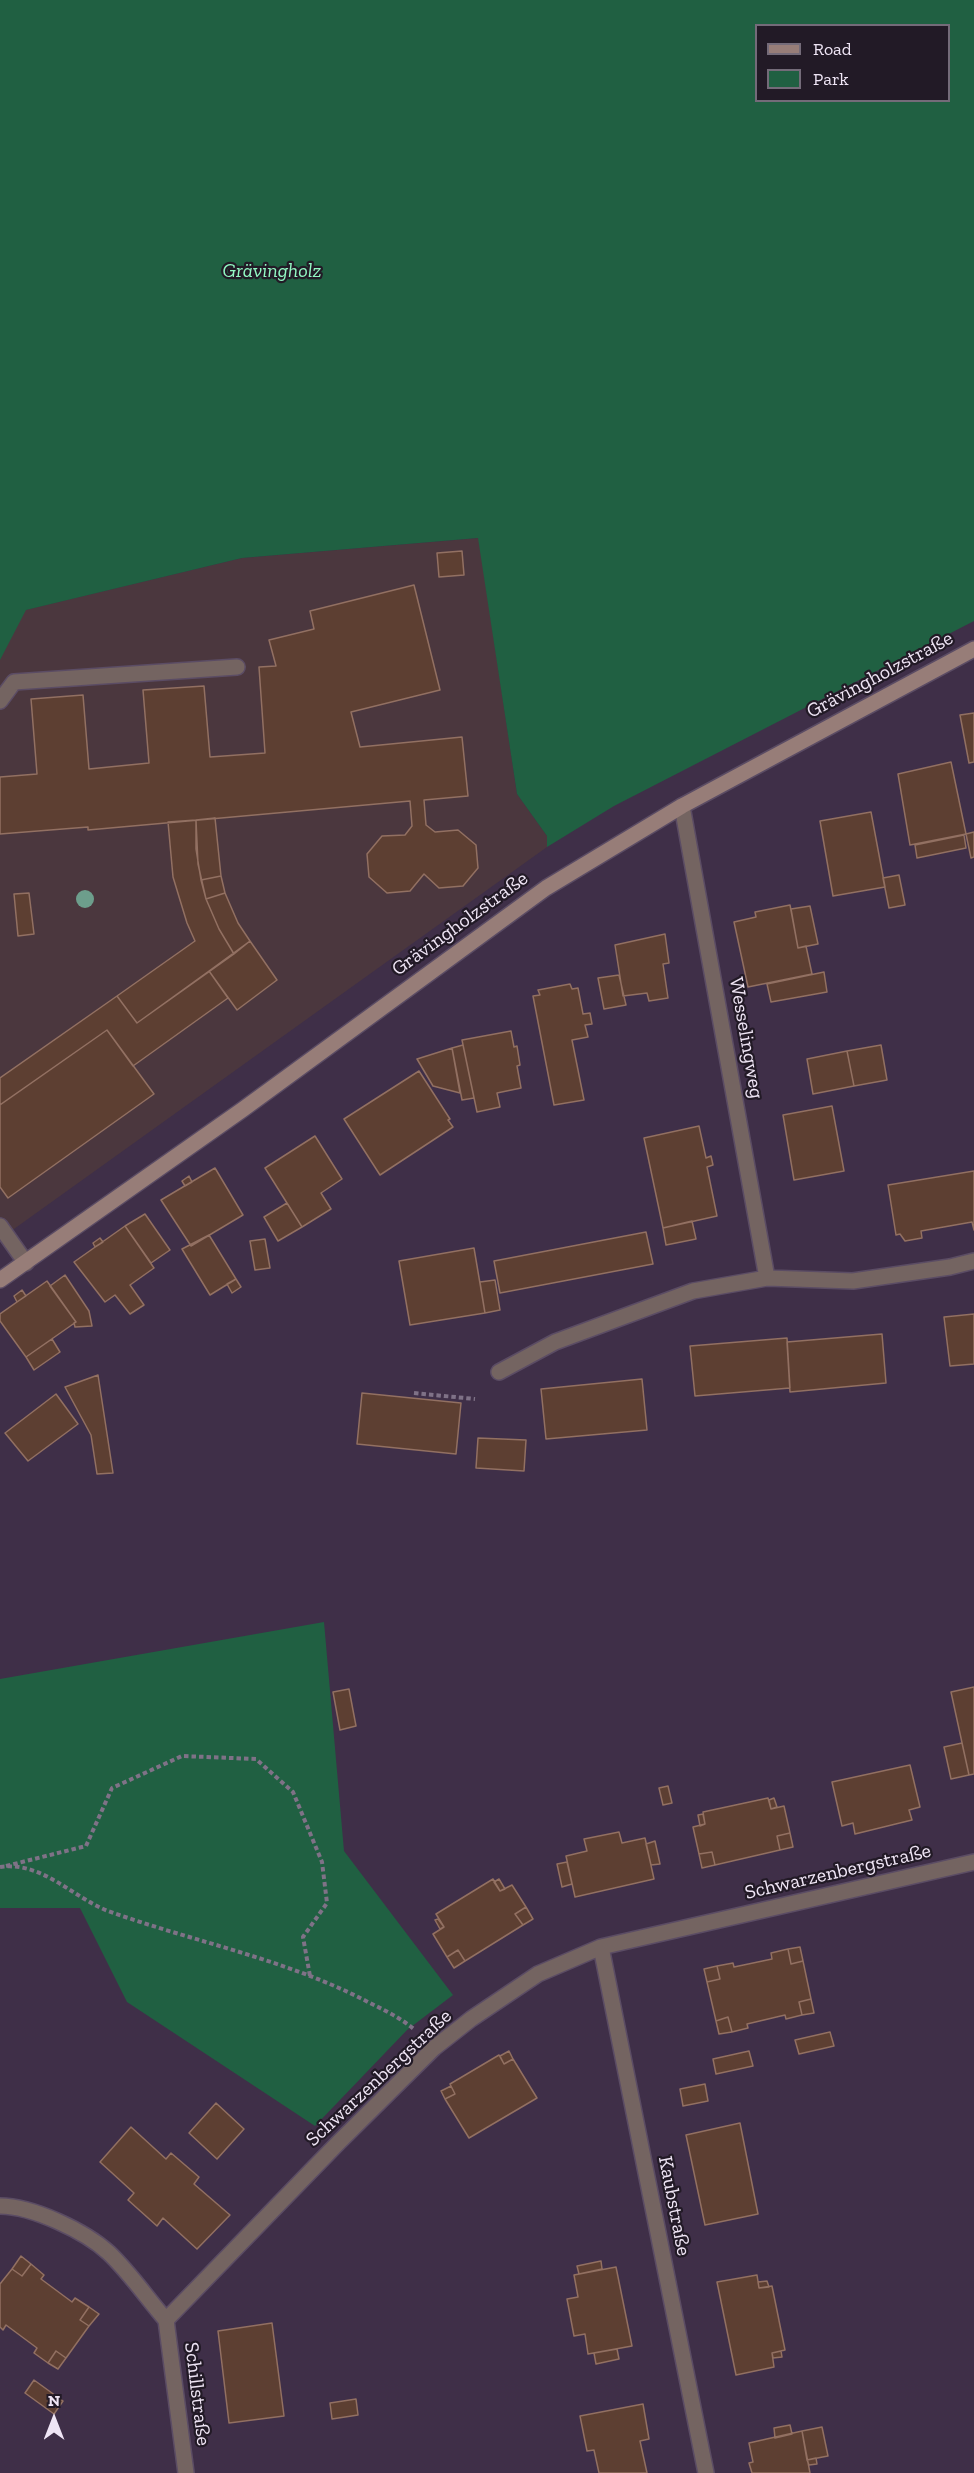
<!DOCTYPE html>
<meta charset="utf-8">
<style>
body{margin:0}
#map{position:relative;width:974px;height:2473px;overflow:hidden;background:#3f2f48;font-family:"Zilla Slab",serif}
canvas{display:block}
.legend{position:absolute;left:755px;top:24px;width:195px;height:78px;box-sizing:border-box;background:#221a26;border:2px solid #746b79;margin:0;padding:8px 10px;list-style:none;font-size:18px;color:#efe5f5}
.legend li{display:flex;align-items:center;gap:12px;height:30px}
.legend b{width:30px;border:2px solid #746b79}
.north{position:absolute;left:24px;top:2389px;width:60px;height:60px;-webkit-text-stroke:4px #221a26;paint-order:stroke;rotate:0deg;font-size:16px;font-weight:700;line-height:24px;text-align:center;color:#efe5f5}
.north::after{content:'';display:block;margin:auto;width:21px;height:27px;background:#efe5f5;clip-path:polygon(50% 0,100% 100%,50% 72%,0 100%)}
</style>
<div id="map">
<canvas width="974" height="2473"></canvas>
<ul class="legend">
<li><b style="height:8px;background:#977d78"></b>Road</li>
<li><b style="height:16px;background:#206042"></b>Park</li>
</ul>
<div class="north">N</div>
</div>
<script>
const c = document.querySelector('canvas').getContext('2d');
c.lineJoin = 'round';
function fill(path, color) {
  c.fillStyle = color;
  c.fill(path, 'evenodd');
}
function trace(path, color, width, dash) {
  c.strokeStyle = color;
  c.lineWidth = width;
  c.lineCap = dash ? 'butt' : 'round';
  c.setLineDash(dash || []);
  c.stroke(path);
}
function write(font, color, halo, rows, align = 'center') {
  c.font = font + ' "Zilla Slab",serif';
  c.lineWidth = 4.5;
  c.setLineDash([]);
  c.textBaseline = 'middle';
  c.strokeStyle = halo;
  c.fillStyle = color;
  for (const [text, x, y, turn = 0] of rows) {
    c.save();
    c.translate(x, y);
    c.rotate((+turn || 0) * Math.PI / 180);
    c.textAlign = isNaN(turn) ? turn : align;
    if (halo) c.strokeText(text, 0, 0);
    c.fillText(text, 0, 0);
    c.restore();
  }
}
fill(new Path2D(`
 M479 538 517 794 547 836V847L0 1239V616L242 558Z`), '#4b373e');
fill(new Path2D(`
 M0 0H974V621L614 806 547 847V836L517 794 478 538 242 558 26 610 0 660ZM756 26H948V100H756Z
 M324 1622 344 1851 453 1995 407 2030 315 2126 127 2002 80 1908H0V1679Z`), '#206042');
const building = new Path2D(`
 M462 551 464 575 439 577 437 553Z
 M414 585 440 690 351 712 360 747 462 737 468 796 424 800 426 825 435 832 458 830 476 845 478 868 463 886 439 888 424 874 410 891 387 893 369 877 367 854 382 836 405 835 412 826 410 801 88 830V827L0 834V777L37 774 31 699 83 695 89 769 149 763 143 690 204 686 210 757 265 753 259 667 276 666 269 640 314 629 310 611Z
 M974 713V762L969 763 960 715Z
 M951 762 966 834 910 845 898 774Z
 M871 812 885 887 833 896 820 821Z
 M215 818 221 876 201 880 196 849V820Z
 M196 820 198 864 206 899 219 929 234 954 137 1023 117 996 195 941 187 923 173 877 168 822Z
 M974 832V857L971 858 966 834Z
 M964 835 966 848 917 858 915 845Z
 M899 875 905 905 889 908 883 878Z
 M221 876 225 893 206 899 201 880Z
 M29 893 34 934 18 936 14 894Z
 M225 893 238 923 250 941 234 954 219 929 206 899Z
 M790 905 798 948 806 946 812 974 748 987 734 922 756 917 755 912Z
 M810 906 818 944 798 948 791 909Z
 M665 934 669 963 663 964 668 998 649 1001 647 993 623 996 615 945Z
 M250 941 277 980 237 1010 209 971Z
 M209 971 228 998 133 1066 107 1030 0 1105V1078L117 996 137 1023Z
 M824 972 827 992 771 1002 767 984Z
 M619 975 626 1005 604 1009 598 978Z
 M570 984 572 989 578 988 583 1014 590 1013 592 1024 585 1025 588 1037 572 1040 584 1100 554 1105 533 996 540 995 538 990Z
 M107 1030 154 1094 8 1198 0 1187V1105Z
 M511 1031 514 1047 517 1046 520 1065 517 1066 521 1088 497 1093 500 1107 477 1112 462 1040Z
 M463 1045 474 1098 462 1100 452 1048Z
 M881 1045 887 1080 854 1086 847 1051Z
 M452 1048 460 1093 433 1086 417 1059Z
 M847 1051 854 1086 813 1094 807 1059Z
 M419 1071 450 1119 448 1120 453 1127 380 1175 344 1119Z
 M832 1106 844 1171 794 1180 783 1115Z
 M699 1126 706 1158 711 1156 713 1165 707 1167 717 1216 663 1228 644 1138Z
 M315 1136 342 1179 321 1193 331 1209 302 1227 265 1168Z
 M215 1168 243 1215 191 1246 161 1200Z
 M974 1171V1230L972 1222 921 1231 922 1238 905 1241 900 1234 896 1235 888 1185Z
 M189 1176 192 1182 185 1186 182 1181Z
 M287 1203 302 1227 278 1241 264 1217Z
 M145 1214 170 1250 151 1263 125 1226Z
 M692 1221 696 1239 666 1245 663 1228Z
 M125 1226 154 1268 130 1285 144 1305 130 1314 115 1295 105 1302 74 1262Z
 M646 1232 653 1264 500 1293 494 1261Z
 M209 1235 236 1279 210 1295 182 1249Z
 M100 1238 103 1242 95 1247 93 1243Z
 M265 1239 270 1268 255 1270 250 1241Z
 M474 1248 485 1313 410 1325 399 1261Z
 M65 1275 89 1311 92 1326 75 1327 74 1323 76 1322 50 1286Z
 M236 1279 241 1287 232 1293 227 1284Z
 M495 1280 500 1310 485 1313 480 1282Z
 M47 1281 76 1322 26 1357 0 1321V1314Z
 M22 1290 26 1296 17 1302 14 1296Z
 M974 1314V1364L950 1366 944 1317Z
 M882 1334 886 1383 790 1392 787 1342Z
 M787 1338 790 1388 695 1396 690 1346Z
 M52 1339 60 1352 34 1370 26 1357Z
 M98 1375 113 1473 97 1474 91 1435 65 1387Z
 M642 1379 647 1430 546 1439 541 1389Z
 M362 1393 461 1403 456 1454 357 1444Z
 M56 1394 78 1424 28 1461 5 1433Z
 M478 1438 526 1440 524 1471 476 1468Z
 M974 1687V1774L969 1775 951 1692Z
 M349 1689 356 1726 340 1730 333 1692Z
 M962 1743 969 1775 951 1779 944 1747Z
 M910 1765 920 1807 909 1810 912 1820 855 1834 853 1823 842 1826 832 1782Z
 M668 1786 672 1803 663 1805 659 1788Z
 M768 1798 771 1809 784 1806 790 1833 777 1836 780 1850 715 1865 712 1852 699 1854 693 1827 705 1824 703 1812Z
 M774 1798 777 1807 771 1809 769 1800Z
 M703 1814 705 1824 700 1826 698 1815Z
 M619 1832 622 1843 645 1838 654 1879 575 1897 566 1856 587 1851 584 1839Z
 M790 1833 793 1847 780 1850 777 1836Z
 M655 1841 660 1864 651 1865 646 1844Z
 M712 1852 715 1865 702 1868 699 1854Z
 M567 1862 572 1884 562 1887 557 1864Z
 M493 1879 500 1891 512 1885 526 1907 515 1914 523 1925 465 1961 458 1950 447 1957 433 1934 444 1927 436 1914Z
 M499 1879 505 1889 500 1891 494 1882Z
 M526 1907 533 1919 523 1925 515 1914Z
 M438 1919 444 1927 440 1929 435 1920Z
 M800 1947 803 1961 791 1964 788 1949Z
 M788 1949 791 1964 803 1961 811 1999 799 2002 802 2015 786 2019 785 2015 747 2024 748 2028 732 2032 728 2017 716 2021 707 1982 720 1979 717 1966 733 1963 734 1967 772 1959 771 1953Z
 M458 1950 465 1961 454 1968 447 1957Z
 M717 1966 720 1979 707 1982 704 1969Z
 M811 1999 814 2013 802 2015 799 2002Z
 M728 2017 732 2032 719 2034 716 2021Z
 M830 2032 834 2046 799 2054 795 2040Z
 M509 2051 513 2059 504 2064 500 2056Z
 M749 2051 753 2066 716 2074 713 2059Z
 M499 2055 504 2064 513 2059 537 2098 469 2138 445 2099 455 2094 450 2084Z
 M705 2084 708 2101 683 2106 680 2089Z
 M451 2086 455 2094 445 2099 441 2091Z
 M216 2103 244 2129 217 2159 189 2133Z
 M740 2123 758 2214 705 2225 686 2135Z
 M131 2127 166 2159 171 2153 199 2177 194 2184 230 2215 197 2249 163 2218 157 2226 128 2200 134 2193 100 2162Z
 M21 2256 31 2264 22 2276 12 2269Z
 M601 2261 602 2269 579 2274 577 2266Z
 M31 2264 44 2275 41 2279 72 2302 75 2298 89 2307 80 2320 89 2326 66 2358 56 2351 48 2363 34 2353 37 2348 6 2325 3 2330 0 2327V2284L12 2269 22 2276Z
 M616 2267 632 2346 588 2354 585 2334 574 2336 567 2299 578 2297 574 2275Z
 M757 2275 759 2288 772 2286 785 2350 772 2353 774 2367 736 2375 717 2282Z
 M767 2281 769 2287 759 2288 758 2282Z
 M89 2307 99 2314 89 2326 80 2320Z
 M272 2323 284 2416 229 2423 218 2331Z
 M617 2349 619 2359 596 2364 594 2353Z
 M56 2351 66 2358 58 2369 48 2363Z
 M781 2351 782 2357 773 2358 772 2353Z
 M34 2380 63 2401 54 2414 25 2393Z
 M356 2399 358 2415 332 2419 330 2403Z
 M643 2404 649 2439 640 2441 647 2473H599L594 2450 587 2451 580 2416Z
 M790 2425 792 2434 775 2438 774 2428Z
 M822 2427 828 2456 807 2460 802 2431Z
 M802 2431 810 2473H752L749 2463 753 2462 749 2443Z
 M816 2458 817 2464 809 2465 807 2460Z`);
fill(building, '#5d3f32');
trace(building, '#927062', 1.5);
const lane = new Path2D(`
 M0 701 14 682 237 667
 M0 1226 26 1263`);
const street = new Path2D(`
 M682 806 767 1278 853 1281 950 1267 974 1261
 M499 1372 555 1342 693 1291 767 1278
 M601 1947 706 2473
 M0 2206C32 2206 85 2231 109 2253 130 2273 147 2298 166 2320
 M166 2320 338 2143 434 2048 471 2019 538 1974 601 1947 974 1862
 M166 2320 186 2473`);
const secondary = new Path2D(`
 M0 1280 242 1110 546 888 682 806 974 649`);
trace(lane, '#5b4c64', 18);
trace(street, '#5b4c64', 18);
trace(secondary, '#5b4c64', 18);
trace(new Path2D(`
 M414 1393 475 1399
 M6 1866 86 1846 112 1788 182 1756 256 1759 293 1792 322 1862 327 1903 303 1937 310 1976
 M0 1867C42 1861 72 1897 108 1911 194 1942 286 1959 368 2002 384 2010 401 2018 415 2030`), '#7f7287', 4, [4.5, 3]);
trace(lane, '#746461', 15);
trace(street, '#746461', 15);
trace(secondary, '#977d78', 15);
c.fillStyle = '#6d9e8c';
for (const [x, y] of [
 [85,899]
]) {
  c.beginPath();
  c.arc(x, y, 9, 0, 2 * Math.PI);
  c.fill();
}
write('italic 20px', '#92f8c3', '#221a26', [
 ["Grävingholz",272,271]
]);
write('20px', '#efe5f5', '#221a26', [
 ["Grävingholzstraße",880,675,-28],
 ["Grävingholzstraße",460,924,-36],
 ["Wesselingweg",746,1038,80],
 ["Schwarzenbergstraße",838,1872,-13],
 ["Schwarzenbergstraße",379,2078,-43],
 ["Kaubstraße",674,2206,79],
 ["Schillstraße",197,2394,83]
]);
</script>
